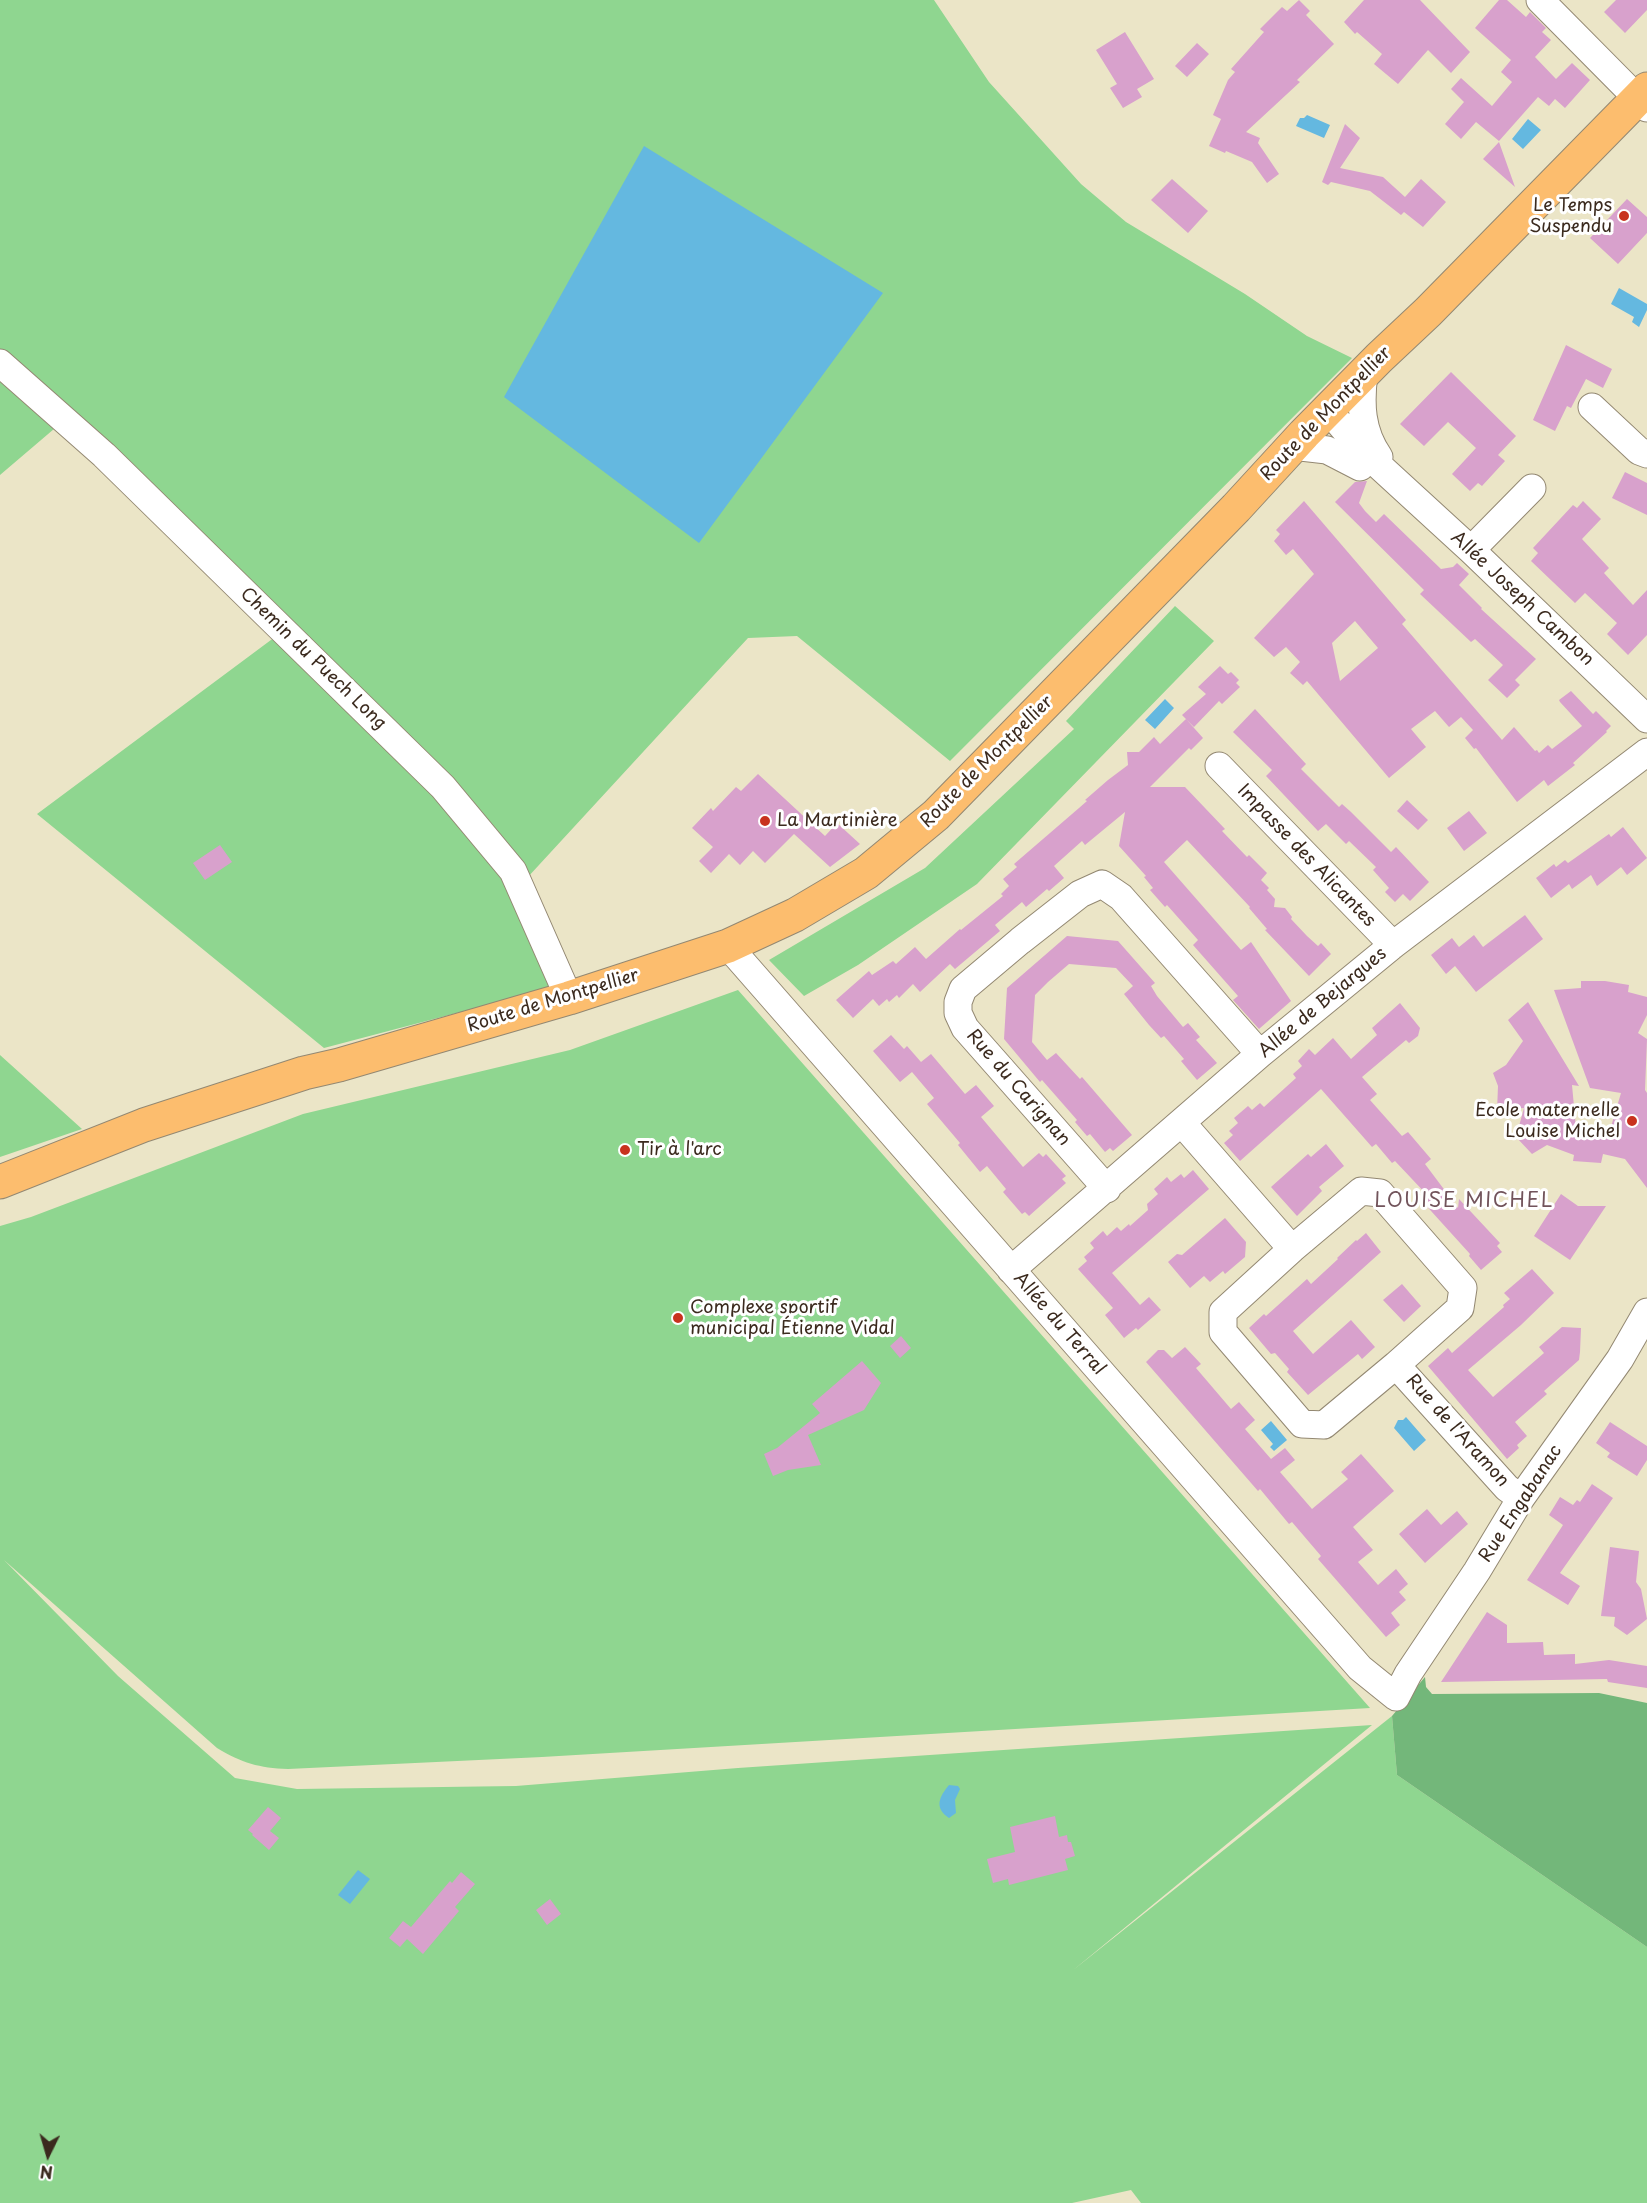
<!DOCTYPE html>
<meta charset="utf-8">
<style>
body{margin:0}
#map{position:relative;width:1647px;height:2203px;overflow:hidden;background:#ebe5c7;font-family:"Playpen Sans",sans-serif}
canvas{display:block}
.north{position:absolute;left:18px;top:2125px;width:60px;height:60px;-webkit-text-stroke:4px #fff;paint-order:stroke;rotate:185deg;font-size:16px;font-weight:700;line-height:24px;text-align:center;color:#3b2a1e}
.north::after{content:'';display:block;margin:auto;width:21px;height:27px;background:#3b2a1e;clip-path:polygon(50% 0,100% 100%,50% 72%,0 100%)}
</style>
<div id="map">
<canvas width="1647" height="2203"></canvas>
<div class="north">N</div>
</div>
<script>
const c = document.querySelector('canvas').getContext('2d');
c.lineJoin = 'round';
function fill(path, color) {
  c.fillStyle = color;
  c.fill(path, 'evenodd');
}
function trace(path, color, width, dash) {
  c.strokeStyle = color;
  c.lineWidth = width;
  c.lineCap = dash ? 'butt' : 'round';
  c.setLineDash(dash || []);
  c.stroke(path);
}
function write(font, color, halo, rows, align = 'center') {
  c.font = font + ' "Playpen Sans",sans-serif';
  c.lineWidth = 6;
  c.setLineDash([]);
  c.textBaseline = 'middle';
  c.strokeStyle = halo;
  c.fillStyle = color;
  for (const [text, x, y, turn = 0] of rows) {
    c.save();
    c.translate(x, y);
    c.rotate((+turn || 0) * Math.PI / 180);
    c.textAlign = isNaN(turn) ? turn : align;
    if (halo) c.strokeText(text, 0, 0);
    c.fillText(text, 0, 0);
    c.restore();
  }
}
fill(new Path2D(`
 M0 0H934L989 82 1081 184 1126 222 1245 294 1307 336 1352 358 950 761 797 636 748 638 527 878 0 357Z
 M0 372 61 423 0 475Z
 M1175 606 1214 641 977 884 858 965 804 996 769 960 925 868 1074 729 1066 721Z
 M279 634 508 875 559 986 324 1048 37 814Z
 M738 990 1370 1708 542 1757 288 1769C259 1768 242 1763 217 1748L4 1560 118 1676 235 1778 297 1789 516 1786 738 1768 1372 1725 1072 1971 1392 1716 1397 1775 1647 1947V2203H1141L1131 2190 1072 2203H0V1226L31 1217 303 1114 570 1050Z
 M0 1055 82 1129 0 1157Z`), '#8fd690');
fill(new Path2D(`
 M1425 1677 1426 1687 1432 1694 1599 1693 1647 1703V1947L1397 1775 1392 1716Z`), '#73b77a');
fill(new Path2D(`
 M1307 115 1330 125 1324 138 1296 126 1300 118H1304Z
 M1528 119 1541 130 1523 149 1512 139Z
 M644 146 883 293 699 543 504 397Z
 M1619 288 1647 304V310L1639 327 1632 322 1634 317 1611 304Z
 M1165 699 1174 708 1155 729 1145 720Z
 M1406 1417 1426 1440 1414 1451 1394 1428 1398 1420H1403Z
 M1271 1421 1287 1440 1274 1451 1270 1447 1273 1444 1261 1430Z
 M949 1785 958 1786 960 1789 955 1800 956 1813 949 1818C934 1808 939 1797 949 1785Z
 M358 1870 370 1879 350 1904 338 1895Z`), '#64b8e0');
fill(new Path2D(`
 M1299 0 1310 11 1306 15 1334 44 1297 80 1300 82 1246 132 1260 138 1258 143 1279 174 1267 183 1252 162 1226 151 1225 153 1209 146 1221 119 1213 115 1228 80 1235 72 1231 69 1264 32 1260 29 1282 7 1287 11Z
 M1364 0H1420L1470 52 1451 73 1428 50 1398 84 1374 64 1382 54 1357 32 1355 34 1344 22Z
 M1499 0H1507L1526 17 1530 12 1546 28 1542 32 1551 40 1535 57 1556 79 1572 63 1590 80 1565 108 1555 99 1549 106 1538 97 1499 141 1476 122 1461 139 1445 124 1464 102 1451 89 1461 78 1492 106 1512 82 1501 72 1511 60 1475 28Z
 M1616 0H1647V10L1625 33 1604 12Z
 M1125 32 1154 79 1137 89 1142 97 1123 108 1110 88 1117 84 1096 50Z
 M1197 43 1209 54 1187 77 1175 66Z
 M1345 124 1360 138 1340 168 1383 177 1405 197 1421 179 1446 202 1423 227 1404 212 1401 215 1370 191 1331 182 1328 185 1322 182Z
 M1499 142 1515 187 1483 159Z
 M1172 179 1208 211 1188 233 1151 200Z
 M1627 199 1647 217V233L1618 264 1590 238Z
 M1566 345 1612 369 1603 388 1586 379 1571 408 1567 406 1555 431 1533 420Z
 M1451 372 1516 436 1498 455 1505 461 1482 486 1478 483 1470 491 1452 474 1476 448 1448 422 1424 446 1400 424Z
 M1625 472 1647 483V515L1612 498Z
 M1367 481 1359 503 1365 511 1376 522 1384 514 1441 569 1453 567 1457 563 1469 574 1459 585 1482 608 1481 609 1536 659 1515 680 1520 685 1507 698 1488 680 1503 665 1475 639 1471 642 1420 594 1424 590 1335 502 1355 482Z
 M1304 501 1406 620 1402 624 1502 740 1514 727 1535 751 1537 750 1539 753 1548 745 1552 749 1582 726 1560 702 1559 700 1571 691 1593 714 1596 711 1611 726 1606 731 1607 732 1573 763 1575 765 1548 786 1544 780 1517 802 1476 748 1474 749 1465 738 1473 730 1461 717 1449 727 1435 711 1411 729 1426 747 1389 778 1307 681 1303 685 1290 673 1300 662 1286 647 1274 657 1254 638 1314 574 1293 549 1286 555 1274 541 1280 534 1276 530ZM1355 621 1378 648 1340 681 1332 643Z
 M1583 501 1601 519 1582 539 1609 568 1604 573 1633 605 1647 590V635L1628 655 1607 634 1617 623 1585 593 1575 603 1531 561 1538 553 1533 548 1573 505 1577 508Z
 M1220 666 1228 674 1231 672 1239 680 1236 683 1240 687 1222 704 1219 701 1194 727 1182 715 1206 694 1198 687Z
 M1255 709 1306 764 1301 769 1339 807 1342 804 1351 812 1391 852 1396 847 1429 882 1410 901 1403 894 1395 902 1385 892 1389 888 1373 870 1376 867 1349 841 1346 844 1326 824 1318 831 1266 776 1272 770 1233 732Z
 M1186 719 1203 738 1191 750 1189 748 1150 787H1185L1225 829 1222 831 1247 857 1249 855 1267 873 1261 880 1269 888 1267 890 1275 899 1274 907 1285 908 1292 917 1291 919 1307 936 1318 946 1321 943 1331 954 1309 976 1265 930 1267 929 1249 908 1250 907 1187 840 1164 862 1241 950 1251 942 1291 1001 1259 1029 1233 1000 1238 996 1193 945 1198 940 1167 905 1165 907 1150 890 1153 888 1144 877 1146 876 1119 846 1125 812 1085 845 1082 841 1054 866 1064 878 1049 891 1047 889 1026 907 1022 902 995 925 1000 931 955 969 950 964 920 992 913 984 899 998 897 995 889 1002 887 999 879 1006 873 999 853 1018 836 1000 869 971 872 975 893 961 896 964 915 947 926 959 960 929 961 930 1003 896 1001 894 1009 886 1003 879 1017 867 1014 864 1079 808 1087 801 1085 800 1108 780 1128 765 1127 752H1139L1154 737 1160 744Z
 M758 774 825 836 837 823 860 844 830 867 794 834 765 863 753 851 740 865 729 854 711 873 699 861 713 847 692 828 711 808 713 811 736 787 741 791Z
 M1407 800 1428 820 1418 830 1397 811Z
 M1469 811 1487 833 1464 851 1447 828Z
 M1623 827 1647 858 1627 875 1621 867 1597 886 1591 875 1572 889 1569 884 1551 898 1536 878 1554 864 1556 867 1565 860 1568 863 1609 834 1611 837Z
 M220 845 232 862 205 880 193 863Z
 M1525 915 1543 939 1476 992 1455 966 1446 974 1431 955 1452 938 1459 947 1474 935 1483 947Z
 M1067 936 1118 941 1155 983 1151 986 1157 996 1183 1027 1188 1023 1200 1037 1196 1040 1217 1063 1197 1080 1181 1061 1184 1059 1164 1036 1161 1038 1149 1025 1124 994 1133 986 1116 968 1069 964 1048 982 1035 995 1032 1042 1047 1060 1056 1053 1080 1079 1082 1077 1132 1135 1113 1151 1110 1148 1105 1152 1090 1134 1087 1136 1075 1122 1077 1120 1042 1080 1040 1082 1004 1039 1007 988Z
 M1581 981H1605L1629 985 1628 992 1647 997V1015L1638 1033 1647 1039 1645 1090 1647 1093V1188L1625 1159 1603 1154 1601 1163 1573 1161 1574 1155 1547 1145 1532 1154 1516 1137 1524 1108 1497 1111 1498 1086 1493 1073 1506 1065 1523 1041 1508 1020 1528 1002 1579 1086 1572 1085 1576 1128 1610 1130 1621 1093 1590 1088 1554 990 1581 988Z
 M1400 1003 1420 1028 1418 1036 1409 1043 1406 1040 1362 1077 1377 1094 1370 1100 1402 1136 1408 1132 1431 1159 1425 1164 1458 1208 1459 1199 1500 1243 1497 1246 1502 1252 1481 1270 1469 1256 1470 1254 1422 1201 1428 1196 1395 1161 1392 1163 1376 1144 1372 1147 1321 1089 1240 1161 1224 1143 1233 1135 1229 1131 1238 1123 1234 1118 1248 1106 1252 1110 1260 1103 1264 1107 1296 1078 1293 1074 1302 1066 1298 1061 1309 1049 1315 1055 1333 1038 1351 1059 1377 1035 1372 1028Z
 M891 1035 904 1049 907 1046 921 1062 931 1054 965 1094 976 1085 994 1106 981 1117 1023 1167 1039 1153 1043 1157 1046 1154 1066 1176 1062 1179 1066 1183 1029 1216 1025 1212 1022 1214 1003 1192 1006 1189 987 1166 980 1172 958 1145 960 1143 927 1104 934 1098 912 1072 900 1082 873 1051Z
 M1326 1144 1344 1166 1319 1187 1322 1191 1297 1216 1271 1187 1308 1154 1311 1157Z
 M1193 1170 1209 1189 1112 1273 1140 1305 1149 1297 1161 1310 1138 1330 1136 1328 1124 1338 1105 1315 1113 1308 1078 1269 1087 1261 1084 1257 1094 1248 1090 1243 1103 1231 1107 1236 1117 1227 1121 1231 1129 1224 1130 1226 1148 1210 1147 1204 1158 1194 1154 1189 1167 1177 1171 1182 1181 1174 1184 1178Z
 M1561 1194 1578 1206H1606L1570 1260 1534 1236Z
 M1225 1218 1246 1242 1245 1257 1225 1274 1223 1271 1210 1282 1204 1276 1190 1288 1168 1262 1177 1254 1182 1255Z
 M1366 1233 1381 1252 1293 1331 1313 1354 1351 1320 1375 1347 1362 1359 1358 1354 1308 1395 1287 1372 1289 1369 1275 1353 1271 1354 1249 1328 1264 1314 1266 1316 1307 1279 1311 1284 1338 1259 1337 1258 1356 1240 1357 1241Z
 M1532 1269 1554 1293 1521 1325 1468 1370 1493 1397 1544 1353 1539 1347 1562 1327 1581 1328 1580 1352 1579 1360 1544 1391 1547 1394 1515 1422 1527 1436 1517 1445 1519 1448 1507 1459 1428 1366 1448 1348 1452 1353 1504 1307 1503 1305 1510 1299 1504 1293Z
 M1402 1284 1421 1306 1404 1322 1383 1300Z
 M901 1336 911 1348 900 1358 890 1346Z
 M1185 1347 1201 1364 1196 1368 1231 1409 1239 1402 1255 1420 1245 1429 1271 1459 1285 1448 1295 1460 1280 1472 1312 1509 1348 1479 1341 1472 1361 1454 1394 1491 1353 1527 1373 1550 1358 1562 1378 1585 1396 1569 1408 1584 1399 1592 1406 1600 1391 1613 1400 1625 1386 1637 1318 1559 1321 1556 1292 1522 1289 1524 1260 1489 1258 1491 1146 1362 1158 1350H1164L1172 1358Z
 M862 1361 881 1383 864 1410 808 1435 821 1465 788 1470 773 1476 764 1454 777 1448 820 1413 812 1404Z
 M1610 1422 1647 1446V1460L1637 1476 1607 1457 1610 1453 1596 1443Z
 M1592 1484 1613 1498 1560 1573 1580 1586 1568 1605 1527 1580 1563 1525 1549 1515 1560 1497 1573 1505 1577 1500 1580 1502Z
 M1427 1509 1441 1525 1457 1511 1468 1524 1425 1563 1399 1534Z
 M1610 1547 1639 1551 1636 1582 1641 1589 1647 1619 1627 1635 1614 1626 1615 1617 1601 1616Z
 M1487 1612 1507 1625V1643L1543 1642 1544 1655 1575 1654V1664L1609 1660 1647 1666V1688L1608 1682 1607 1679 1441 1682Z
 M268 1807 281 1818 270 1831 279 1838 269 1850 252 1835 253 1834 248 1830Z
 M1055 1816 1059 1837 1067 1835 1068 1842H1071L1075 1856 1065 1859 1068 1870 1009 1885 1008 1879 993 1883 987 1859 1015 1852 1010 1827Z
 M461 1872 475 1884 455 1907 459 1911 423 1954 407 1939 400 1947 389 1938 403 1921 411 1927 450 1881 452 1883Z
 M550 1899 561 1914 547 1925 536 1910Z`), '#d8a1cc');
const minor = new Path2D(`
 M1540 0 1647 108
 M0 363 104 455 443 787 513 871 569 998
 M1364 373C1360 404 1361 431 1379 457
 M1592 407 1639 451 1647 454
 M1328 410 1363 451 1471 550 1647 719
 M1292 446 1327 450 1360 467
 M1471 550 1532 488
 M1219 766 1393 945
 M728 946 1360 1668 1396 1697 1408 1674 1477 1571 1521 1498 1620 1359 1647 1312
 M1182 1123 1292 1249
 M1107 1189 965 1028 958 1013V1002L963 989 1020 941 1080 894 1102 884 1121 897 1260 1054
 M1011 1270 1260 1054 1393 945 1647 752
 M1396 1365 1324 1425 1302 1424 1223 1332V1312L1292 1249 1361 1191 1380 1193 1463 1288 1460 1308 1396 1365 1507 1488 1521 1498`);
const major = new Path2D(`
 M0 1182 144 1125 304 1073 339 1065 569 998 728 946 795 915 866 873 936 815 1236 508 1304 434 1379 358 1428 312 1647 89`);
trace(minor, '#938872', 29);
trace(major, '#938872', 35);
trace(minor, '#fff', 27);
trace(major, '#fcbd6e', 33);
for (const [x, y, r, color] of [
 [1624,216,6,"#c8321e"],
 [765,821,6,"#c8321e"],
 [1632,1121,6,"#c8321e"],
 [625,1150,6,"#c8321e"],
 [678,1318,6,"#c8321e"]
]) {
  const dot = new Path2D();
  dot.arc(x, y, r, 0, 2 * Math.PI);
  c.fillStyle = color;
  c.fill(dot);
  trace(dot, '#fff', 2);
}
write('18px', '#3b2a1e', '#fff', [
 ["Le Temps",1612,206,"right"],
 ["Suspendu",1612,227,"right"],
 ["La Martinière",777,821],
 ["Ecole maternelle",1620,1111,"right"],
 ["Louise Michel",1620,1132,"right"],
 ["Tir à l'arc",637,1150],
 ["Complexe sportif",690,1308],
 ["municipal Étienne Vidal",690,1329]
], 'left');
write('18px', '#3b2a1e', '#fff', [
 ["Route de Montpellier",1326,414,-46],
 ["Allée Joseph Cambon",1522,599,43],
 ["Chemin du Puech Long",313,659,44],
 ["Route de Montpellier",987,762,-45],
 ["Impasse des Alicantes",1306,856,46],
 ["Route de Montpellier",553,1001,-17],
 ["Allée de Bejargues",1323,1003,-40],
 ["Rue du Carignan",1018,1088,49],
 ["Allée du Terral",1059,1324,49],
 ["Rue de l'Aramon",1457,1431,48],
 ["Rue Engabanac",1521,1504,-57]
]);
c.letterSpacing = '1.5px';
write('20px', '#72545b', '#fff', [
 ["LOUISE MICHEL",1464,1201]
]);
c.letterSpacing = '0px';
</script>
